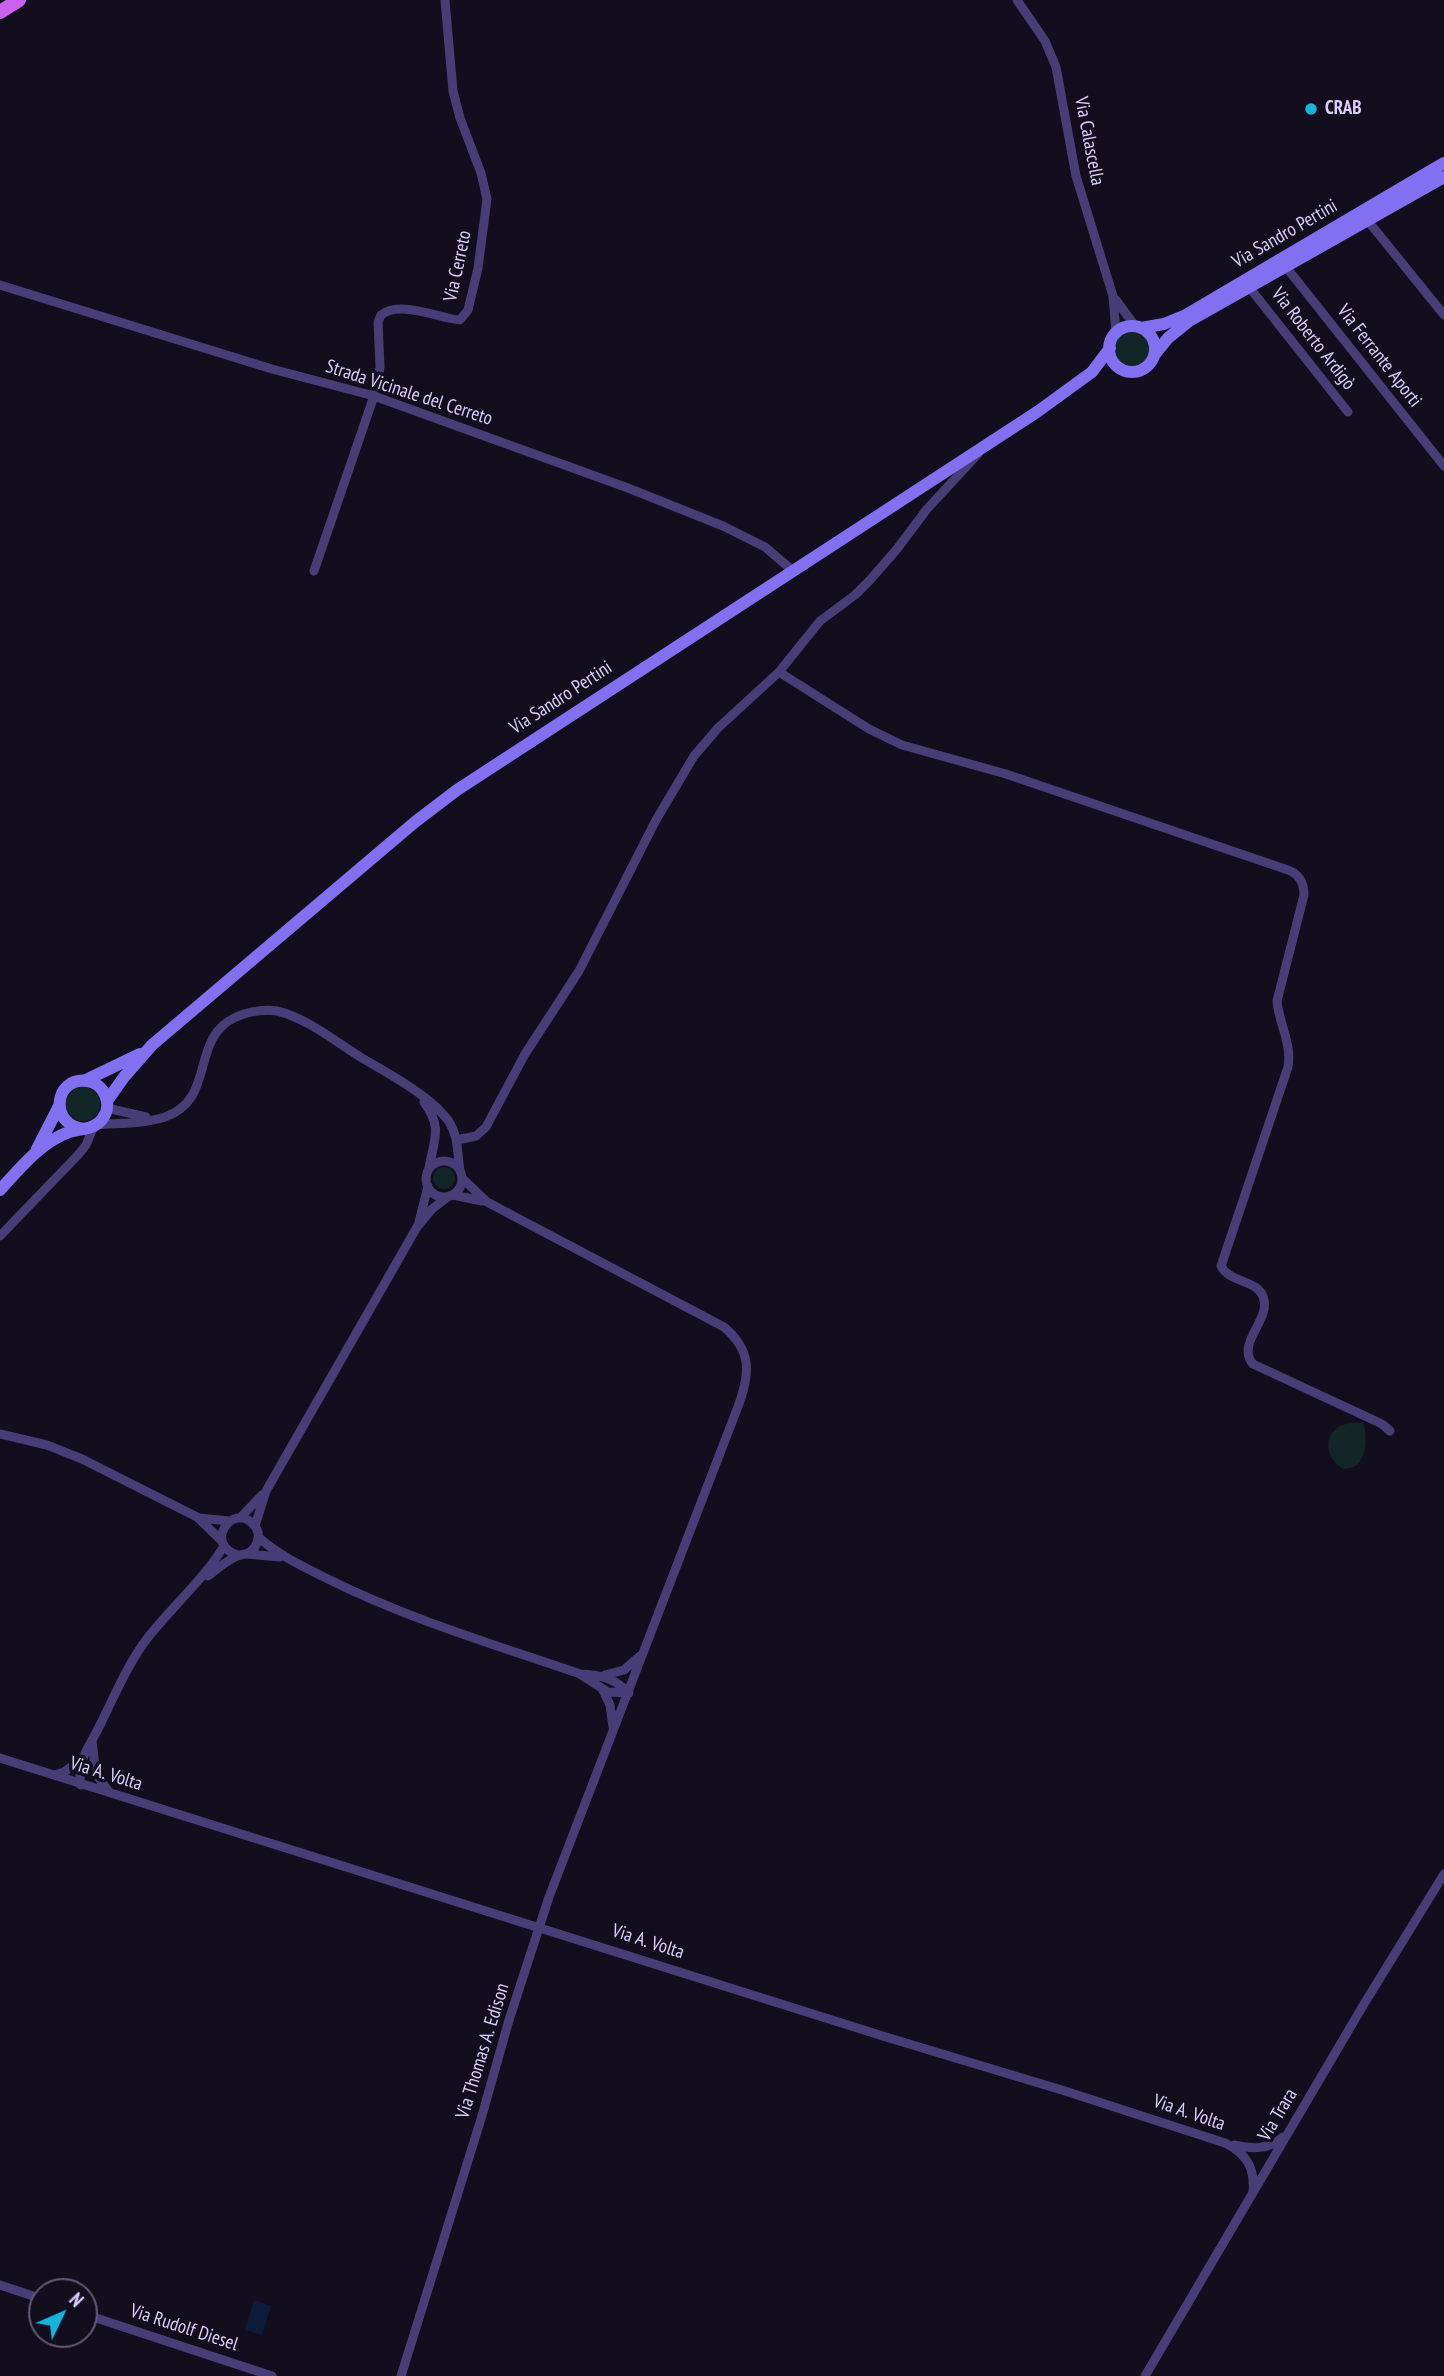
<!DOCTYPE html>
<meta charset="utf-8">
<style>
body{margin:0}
#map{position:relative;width:1444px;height:2376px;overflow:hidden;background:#130e1d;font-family:"PT Sans Narrow",sans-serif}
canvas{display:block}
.north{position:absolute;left:28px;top:2278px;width:70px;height:70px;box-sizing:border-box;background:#130e1d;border:2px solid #625b75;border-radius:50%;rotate:46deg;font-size:19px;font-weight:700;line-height:28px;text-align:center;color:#d9cffa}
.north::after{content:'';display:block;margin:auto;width:24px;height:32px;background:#17b3df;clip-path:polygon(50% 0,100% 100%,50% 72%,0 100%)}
</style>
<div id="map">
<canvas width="1444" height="2376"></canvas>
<div class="north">N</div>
</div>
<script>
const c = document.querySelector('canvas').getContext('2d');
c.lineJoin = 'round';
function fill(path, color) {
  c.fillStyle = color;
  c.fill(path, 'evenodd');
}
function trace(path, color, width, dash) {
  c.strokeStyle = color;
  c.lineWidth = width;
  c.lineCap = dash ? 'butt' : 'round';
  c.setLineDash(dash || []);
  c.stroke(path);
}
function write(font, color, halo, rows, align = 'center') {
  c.font = font + ' "PT Sans Narrow",sans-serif';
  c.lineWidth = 7;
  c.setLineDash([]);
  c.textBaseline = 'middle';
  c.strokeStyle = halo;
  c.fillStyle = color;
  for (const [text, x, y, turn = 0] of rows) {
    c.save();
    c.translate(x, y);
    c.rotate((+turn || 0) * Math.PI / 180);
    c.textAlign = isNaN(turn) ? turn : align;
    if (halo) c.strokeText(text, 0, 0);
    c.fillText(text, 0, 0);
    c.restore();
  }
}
fill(new Path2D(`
 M1115 349a17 17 0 1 1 34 0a17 17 0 1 1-34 0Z
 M66 1104a17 17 0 1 1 34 0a17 17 0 1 1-34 0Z
 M433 1178a11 11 0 1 1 22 0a11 11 0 1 1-22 0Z
 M1363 1422C1367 1434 1368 1458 1355 1466 1352 1468 1347 1468 1344 1469 1327 1461 1321 1437 1340 1426 1346 1423 1356 1423 1363 1422Z`), '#122527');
fill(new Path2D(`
 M254 2300 271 2306 262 2335 245 2330Z`), '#0f1b3b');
trace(new Path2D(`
 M1017 0 1045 41 1056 67 1076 176 1113 296 1116 333
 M1368 221 1444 315
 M1286 267 1444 466
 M0 285 272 369 374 396 628 488 723 526 765 547 792 570
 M1249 287 1348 412
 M1116 300 1135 326
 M314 571 374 396 380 367 378 322 381 315C400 300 438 318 460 320L468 310 478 268 487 199 481 173 460 118 453 91 445 0
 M779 672 869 729 902 745 1006 774 1288 870C1299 874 1304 883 1304 895L1277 1001C1279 1024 1292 1043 1288 1067L1221 1266C1230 1284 1260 1279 1264 1300 1269 1321 1236 1344 1253 1364L1382 1424 1390 1431
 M424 1102C443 1128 434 1139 429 1168
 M107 1108 146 1117
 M96 1125C119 1123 143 1124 165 1117 217 1099 189 1038 236 1017 248 1012 264 1009 277 1011 307 1018 336 1042 362 1058 384 1071 409 1084 429 1101 436 1106 442 1113 448 1120 459 1137 457 1152 460 1171
 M457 1140 476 1136 486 1127 525 1054 579 971 656 820 694 756 718 728 779 672 820 621 855 595 870 580 897 549 927 509 978 454
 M426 1179a18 18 0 1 1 36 0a18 18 0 1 1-36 0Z
 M453 1195 482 1201
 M419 1222 428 1186
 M0 1236 78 1155 86 1145 94 1126
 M0 1434 47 1445 82 1459 197 1517 222 1541
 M199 1518 229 1521
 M240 1518 262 1495
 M255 1526 266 1491 417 1227 432 1209 449 1196
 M258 1537C281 1557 306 1568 332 1581 411 1620 496 1645 580 1674 601 1675 614 1678 629 1693
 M247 1554 280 1557
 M208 1576C217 1569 225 1562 235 1557 240 1554 245 1555 250 1552 254 1549 257 1544 258 1539 259 1533 257 1528 253 1524 232 1502 203 1545 238 1555
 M581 1675 608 1692 629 1693
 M605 1675 624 1670 640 1656
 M603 1690 610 1705 613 1727
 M92 1741 96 1774 109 1792
 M0 1758 886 2037 1065 2091 1225 2143C1247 2154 1255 2168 1253 2192
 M54 1775 64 1772 81 1760
 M81 1785C76 1761 90 1746 100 1725 115 1695 128 1663 149 1636 174 1605 203 1580 224 1546
 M1234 2145C1252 2149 1268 2150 1283 2137
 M0 2285 42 2299
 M84 2314 272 2376
 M401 2376 481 2119 509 2020 549 1897 739 1404C750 1373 752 1351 724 1327L487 1202 462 1178
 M1145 2376 1364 2004 1444 1874`), '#473e78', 9);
trace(new Path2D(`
 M1109 349a23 23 0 1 1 46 0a23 23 0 1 1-46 0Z
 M1141 328 1164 324 1186 315 1444 163
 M1155 354 1168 338 1189 321 1444 177
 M86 1080 140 1054
 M107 1101 124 1077 152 1045 415 822 457 790 1037 412 1092 372 1110 348
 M37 1149 59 1106
 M0 1190C20 1168 41 1142 69 1132 82 1128 95 1130 103 1118 113 1104 104 1083 87 1081 54 1076 48 1126 85 1129`), '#8270f0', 12);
trace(new Path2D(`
 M0 12 19 0`), '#cb62ef', 14);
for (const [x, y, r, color] of [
 [1311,109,7,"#17b3df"]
]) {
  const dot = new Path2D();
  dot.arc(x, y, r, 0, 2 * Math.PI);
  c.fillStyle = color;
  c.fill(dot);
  trace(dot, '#130e1d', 2.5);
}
write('bold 19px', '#d9cffa', '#130e1d', [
 ["CRAB",1325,109]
], 'left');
write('19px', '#d9cffa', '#130e1d', [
 ["Via Calascella",1089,141,79],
 ["Via Sandro Pertini",1285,234,-30],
 ["Via Cerreto",458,266,-78],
 ["Via Roberto Ardigò",1313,339,52],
 ["Via Ferrante Aporti",1379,356,52],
 ["Strada Vicinale del Cerreto",409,393,18],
 ["Via Sandro Pertini",561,698,-33],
 ["Via A. Volta",106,1774,17],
 ["Via A. Volta",648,1942,18],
 ["Via Thomas A. Edison",483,2051,-73],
 ["Via A. Volta",1189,2113,19],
 ["Via Trara",1278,2115,-59],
 ["Via Rudolf Diesel",184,2328,18]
]);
</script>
